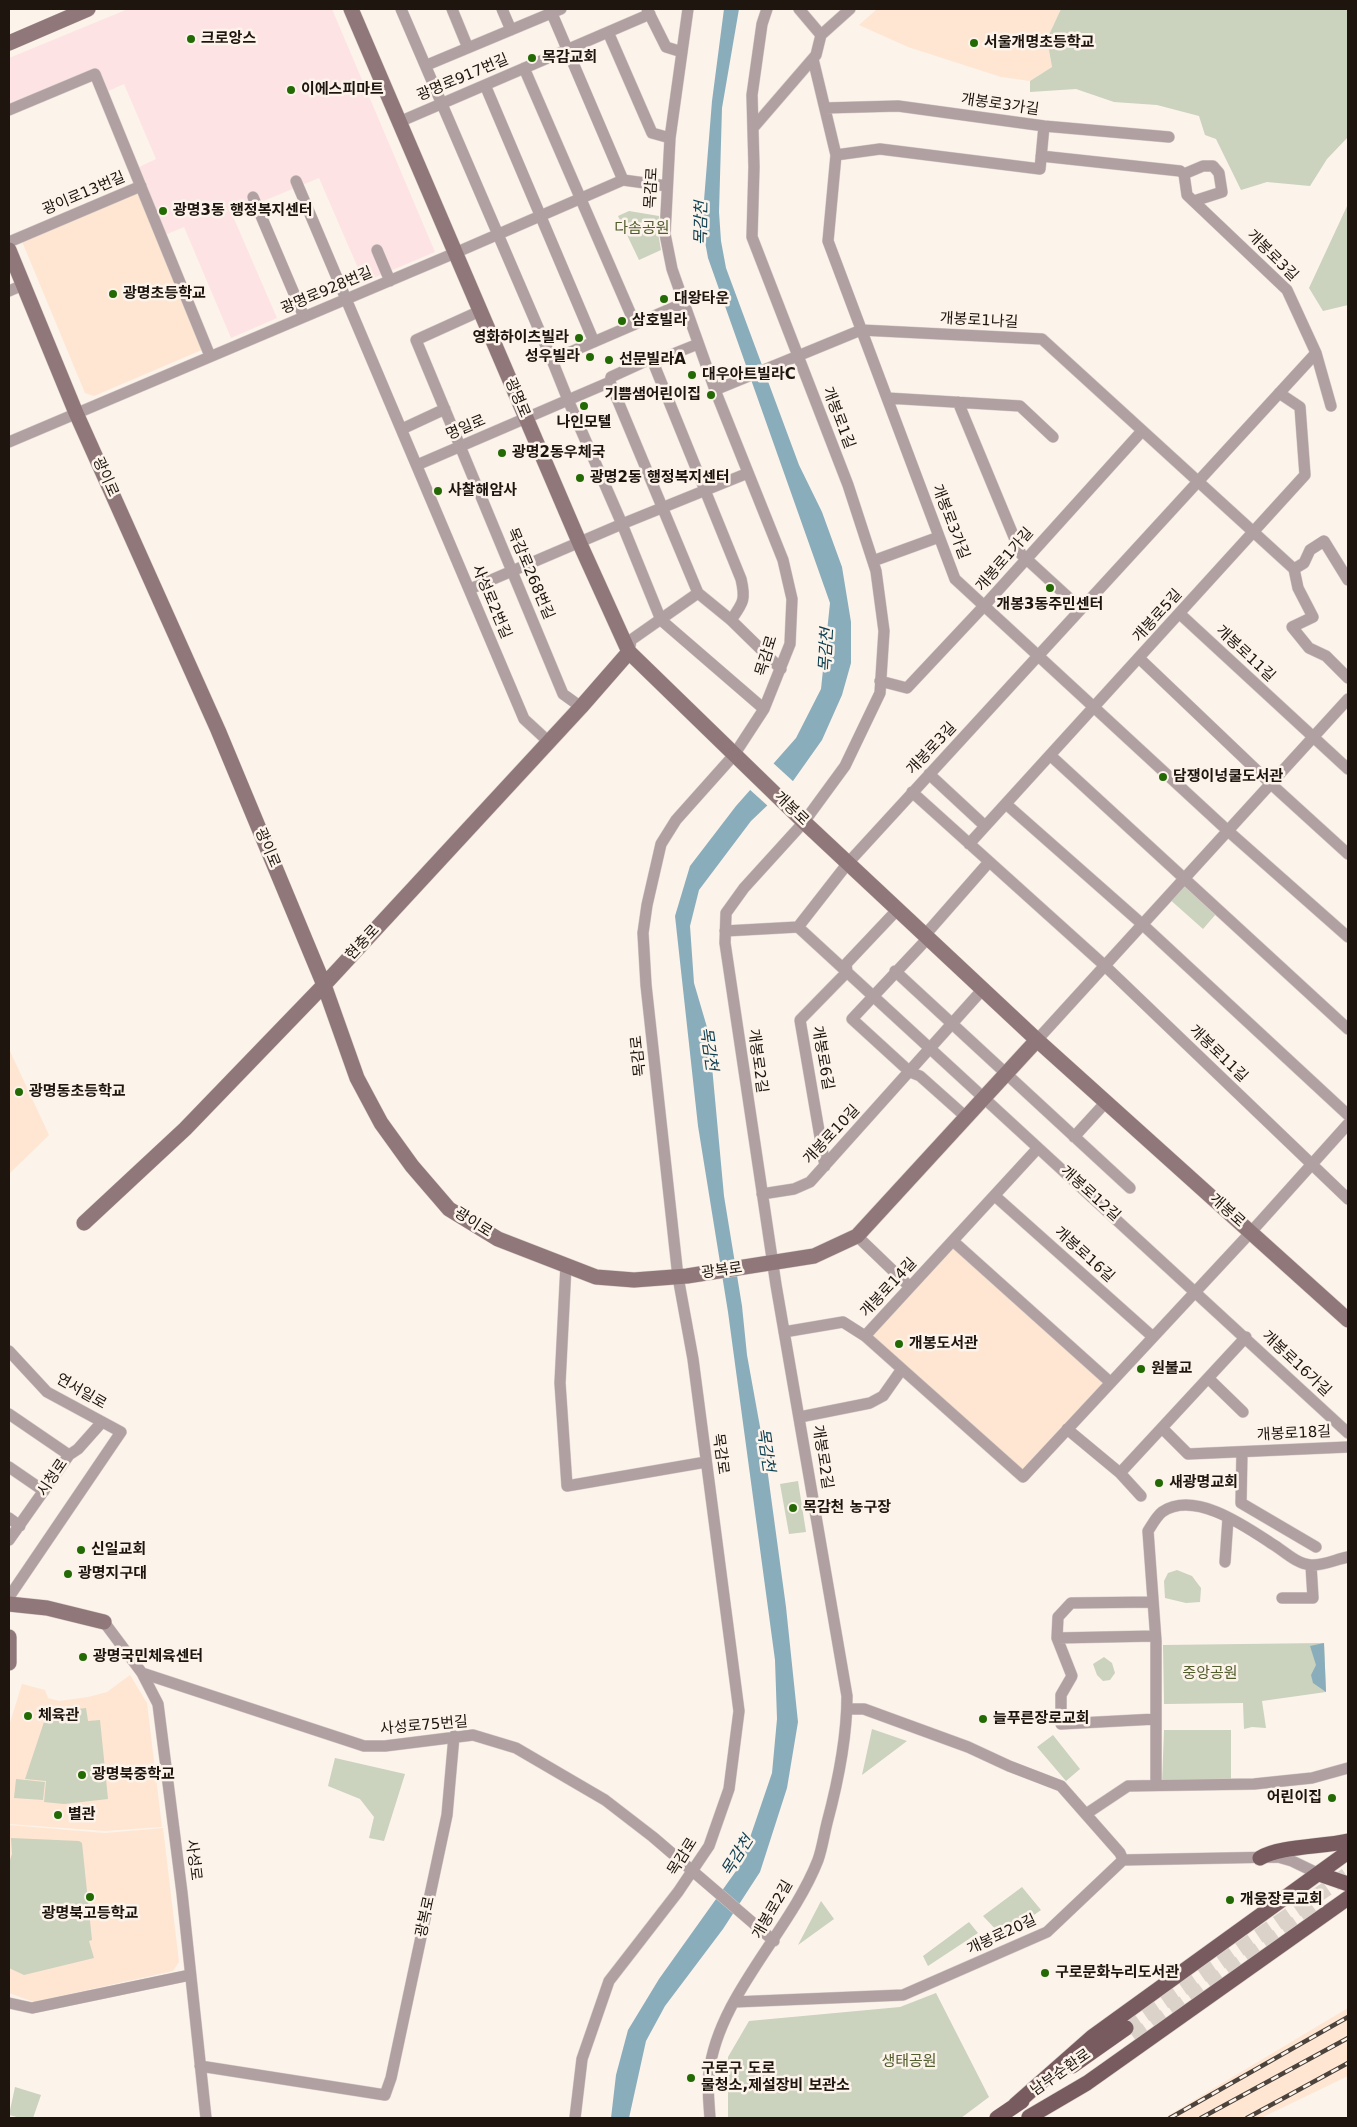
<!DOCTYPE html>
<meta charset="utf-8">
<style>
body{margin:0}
#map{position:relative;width:1357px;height:2127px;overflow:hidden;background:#fcf3eb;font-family:"DejaVu Sans",sans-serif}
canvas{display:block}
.frame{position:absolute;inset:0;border:10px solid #1d150e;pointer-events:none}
</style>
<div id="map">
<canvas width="1357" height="2127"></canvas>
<div class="frame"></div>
</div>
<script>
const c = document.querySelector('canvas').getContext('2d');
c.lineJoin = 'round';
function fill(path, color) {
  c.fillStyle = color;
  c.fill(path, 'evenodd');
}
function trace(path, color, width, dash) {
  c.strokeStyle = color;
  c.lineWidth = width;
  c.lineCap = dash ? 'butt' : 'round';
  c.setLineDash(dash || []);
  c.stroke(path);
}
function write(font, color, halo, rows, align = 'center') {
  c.font = font + ' "DejaVu Sans","Noto Sans KR",sans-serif';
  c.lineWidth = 5;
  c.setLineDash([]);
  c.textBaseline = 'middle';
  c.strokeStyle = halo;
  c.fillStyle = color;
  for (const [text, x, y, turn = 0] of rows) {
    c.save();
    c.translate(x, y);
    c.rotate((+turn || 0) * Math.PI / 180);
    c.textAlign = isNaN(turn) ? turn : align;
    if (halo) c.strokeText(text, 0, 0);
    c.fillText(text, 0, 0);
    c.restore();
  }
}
fill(new Path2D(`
 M128 9H332L435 252 364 282 319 178 232 214 277 318 231 338 184 227 165 235 137 168 156 159 124 84 106 92 99 76 9 105V58Z`), '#fee3e5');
fill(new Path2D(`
 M877 9H1061L1047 39 1052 67 1030 81 1001 77 908 47 859 25Z
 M139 190 204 349 94 396 85 393 21 239Z
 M9 1049 49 1135 9 1174Z
 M953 1241 1110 1382 1023 1477 865 1336Z
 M130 1675 147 1703 162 1827 105 1831 9 1824V1726L22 1684 45 1690 48 1698 59 1701 88 1697 107 1692Z
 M9 1825 105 1833 163 1828 179 1962 173 1971 34 2002 9 1993Z
 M1348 2008V2076L1261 2118H1164Z`), '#fee6d2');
fill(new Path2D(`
 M1061 9H1348V137L1327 159 1310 186 1267 182 1241 190 1216 139 1205 135 1199 116 1157 105 1114 102 1076 89 1030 92V81L1052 67 1047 39Z
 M1348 204V305L1323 311 1309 288Z
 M629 211 659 216 658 233 661 250 639 260 618 216Z
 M1181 881 1216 914 1203 929 1167 897Z
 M798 1481 806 1532 789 1534 780 1484Z
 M1177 1570 1192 1576 1201 1588 1200 1602 1186 1603 1165 1598 1164 1581 1168 1573Z
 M1324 1643 1326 1692 1262 1701 1266 1728 1252 1727 1244 1729 1243 1703 1164 1704 1163 1645Z
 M1104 1657 1112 1663 1115 1673 1110 1680 1103 1681 1097 1675 1093 1664Z
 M86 1708 88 1721 100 1720 108 1799 64 1804 44 1802 46 1781 25 1779 47 1713Z
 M872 1729 907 1741 862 1775Z
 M1164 1730H1231V1784H1162Z
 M1053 1735 1080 1769 1066 1781 1037 1747Z
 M335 1758 405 1774 384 1841 369 1838 374 1817 360 1799 328 1786Z
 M16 1779 45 1782 43 1800 14 1798Z
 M11 1838 79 1841 82 1843 92 1940 89 1941 94 1958 24 1975 9 1968V1863L12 1854Z
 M1022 1887 1041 1910 1003 1937 983 1916Z
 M821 1901 834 1919 798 1945Z
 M969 1922 978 1933 928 1966 923 1956Z
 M936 1993 989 2097 961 2118H728V2057L749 2021 900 2007Z
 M15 2087 41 2095 33 2118H21L9 2115Z`), '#cbd2bd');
fill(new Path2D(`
 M724 9H739L722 108 719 212 721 241 726 268 799 465 822 512 842 567 851 622V663L842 695 822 740 793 781 751 821 699 890 690 926 694 983 709 1034 724 1196 742 1306 747 1355 766 1460 786 1607 798 1722 787 1788 760 1872 723 1929 665 2006 646 2041 629 2118H611L616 2075 628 2030 659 1979 741 1864 772 1773 777 1719 775 1660 728 1312 698 1126 675 916 690 866 736 806 796 738 821 689 830 603 708 258 702 225 712 101Z
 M1324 1643 1326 1692 1313 1683 1311 1675 1316 1665 1310 1646Z`), '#8aadbc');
fill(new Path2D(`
 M772 762 795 783 769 807 748 788Z`), '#fcf3eb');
trace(new Path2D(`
 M1126 2028 1348 1874
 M1134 2038 1323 1904`), '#dbd2ca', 15, [15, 8]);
const street = new Path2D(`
 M401 9 552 360 684 303
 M452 9 468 48
 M502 9 511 30
 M550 9 623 180
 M647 9 666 47 682 52
 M799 9 821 35
 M608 32 652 133 670 138
 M813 59 836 155
 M427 65 561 9
 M524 68 635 324
 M485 85 594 342
 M825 108 898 106 1044 126 1040 169 880 149 836 155 828 241 955 579 1227 830 1348 937
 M9 110 95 74 210 356
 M399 122 650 14
 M1044 126 1169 137
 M753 128 816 55 821 35 850 9
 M1041 156 1180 171 1184 174 1187 195 1287 290 1316 353 1331 406
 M1184 174 1203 166H1213L1219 173 1222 192 1194 201
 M296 181 524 719 549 742
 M253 197 304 317
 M9 242 141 186
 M377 250 390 281
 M9 291 23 285
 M480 311 416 340 563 694 581 707
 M698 344 653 362 648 360 611 377 610 382 568 400 622 524 748 473
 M653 362 741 579C746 600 743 603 731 620
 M610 382 698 593 731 620 781 669
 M715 390 861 330 1042 339 1294 569 1298 588 1313 617 1292 627 1309 648 1326 656 1348 678
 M887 398 1020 406 1053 437
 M958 402 1021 554 1081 609
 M402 429 445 409
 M9 442 455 253 623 180 667 186
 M417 465 568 400 552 360
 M873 561 939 537
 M1294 569 1304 563 1310 550 1324 541 1348 580
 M470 589 622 524 661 620 764 709
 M1180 614 1348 769
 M629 652 631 640 698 593
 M1140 659 1270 783 1348 854
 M880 681 907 688 984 606 1142 431
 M1051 756 1348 1029
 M929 774 985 826
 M912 792 1104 965 1348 1199
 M1006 804 1142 924 1348 1115
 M969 844 1305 475 1300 407 1279 393
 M798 927 1348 1433
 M725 931 798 927 848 863 1316 353
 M925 935 989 862
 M928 938 852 1019 910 1072 920 1076 966 1117
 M895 971 1130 1188
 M847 972 846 964 898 909
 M1037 1040 1348 699
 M1074 1137 1106 1102
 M1038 1148 865 1336 1023 1477 1251 1232 1348 1124
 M825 1166 800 1020 847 972
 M762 1194 794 1189 810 1182 983 989
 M995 1196 1153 1337
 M857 1236 910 1287
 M953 1241 1110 1382
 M566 1265 560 1383 567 1486 706 1462
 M784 1332 843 1322 865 1336
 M9 1351 47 1392 121 1432 9 1597
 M1208 1378 1243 1412
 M9 1414 69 1455
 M800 1417 870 1403 883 1396 902 1369
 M1162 1428 1188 1454 1348 1447
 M1067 1429 1120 1473 1141 1496
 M1242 1452 1241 1503 1316 1547
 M9 1467 44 1491
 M1120 1473 1246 1337
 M9 1518 20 1526
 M9 1540 69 1455 78 1449 102 1422
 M1225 1562 1228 1518
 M1282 1598H1313L1311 1565
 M1153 1602 1071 1603 1058 1617 1057 1638 1072 1676 1061 1695V1724L1156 1719
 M104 1622 142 1673 158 1704 182 1893 206 2118
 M1057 1638 1155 1636
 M142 1673 364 1746H385L473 1735 516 1748 605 1800 653 1837 774 1941
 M847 1709H864L968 1747 1009 1766 1061 1786 1120 1853 1123 1860
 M1156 1784V1641L1148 1531C1152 1525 1156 1517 1162 1512 1196 1489 1249 1529 1277 1547 1287 1554 1298 1564 1311 1565 1322 1566 1337 1559 1348 1557
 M1086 1814 1128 1786 1254 1784 1312 1778 1348 1768
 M734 2002 903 1995 1047 1932 1123 1860 1278 1857 1292 1861 1319 1874
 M9 2003 32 2008 190 1975
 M200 2066 385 2095 391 2078 447 1815 454 1736
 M575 2118 582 2059 609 1981 678 1892 709 1846 729 1789 739 1711 693 1359 678 1277 646 985 643 933 647 905 661 844 676 820 734 755 764 709 790 644 792 599 783 560 715 390 684 303 672 269 665 234 670 138 688 9
 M710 2118C709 2103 707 2087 709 2073 718 1996 790 1932 818 1860 822 1849 824 1835 827 1823 838 1782 847 1739 847 1696L776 1285 725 943 726 913 744 888 804 822 845 766 880 693 884 631 876 571 848 485 752 237 754 167 752 95 762 24 767 9`);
const secondary = new Path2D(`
 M351 9 580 544 629 652 804 822 1037 1040 1348 1320
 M9 43 88 9
 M9 250 76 413 218 730 324 985 357 1078 381 1123 412 1166 449 1209 498 1239 596 1277 634 1280 687 1276 814 1256 857 1236 1037 1040
 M84 1223 185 1129 324 985 581 707 629 652
 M9 1604 47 1608 104 1622
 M9 1637V1663`);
const primary = new Path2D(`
 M1260 1858C1279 1846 1323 1847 1348 1841
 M1319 1874 1348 1884
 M1072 2066 1126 2028
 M1015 2105 1092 2037 1348 1852
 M1029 2117 1087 2083 1348 1898
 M997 2118 1022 2101`);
trace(street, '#d8cfc8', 12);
trace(secondary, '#d8cfc8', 16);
trace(primary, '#d8cfc8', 16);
trace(street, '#b1a0a2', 11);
trace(secondary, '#8f777a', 15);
trace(primary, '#775b5e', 15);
const rail = new Path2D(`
 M1170 2118 1348 2017
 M1201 2118 1348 2038
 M1247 2118 1348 2063`);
trace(rail, '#4b433c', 4.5);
trace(rail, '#fcf3eb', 2.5, [8]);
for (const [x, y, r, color] of [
 [191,39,5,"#236a05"],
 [974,43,5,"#236a05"],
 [532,58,5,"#236a05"],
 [291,90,5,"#236a05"],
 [163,211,5,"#236a05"],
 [113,294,5,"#236a05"],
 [664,299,5,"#236a05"],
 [622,321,5,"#236a05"],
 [579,338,5,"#236a05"],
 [590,357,5,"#236a05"],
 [609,360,5,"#236a05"],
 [692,375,5,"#236a05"],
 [711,395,5,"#236a05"],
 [584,406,5,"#236a05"],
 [502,453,5,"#236a05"],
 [580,478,5,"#236a05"],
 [438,491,5,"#236a05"],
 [1050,588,5,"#236a05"],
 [1163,777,5,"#236a05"],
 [19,1092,5,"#236a05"],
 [899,1344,5,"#236a05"],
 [1141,1369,5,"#236a05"],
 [1159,1483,5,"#236a05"],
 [793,1508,5,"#236a05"],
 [81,1550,5,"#236a05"],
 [68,1574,5,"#236a05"],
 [83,1657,5,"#236a05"],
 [28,1716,5,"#236a05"],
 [983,1719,5,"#236a05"],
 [82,1775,5,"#236a05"],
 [1332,1798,5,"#236a05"],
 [58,1815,5,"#236a05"],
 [90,1897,5,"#236a05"],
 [1230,1900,5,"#236a05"],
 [1045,1973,5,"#236a05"],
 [691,2078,5,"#236a05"]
]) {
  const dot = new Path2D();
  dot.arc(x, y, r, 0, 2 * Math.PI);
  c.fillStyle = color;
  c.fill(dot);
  trace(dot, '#fcf3eb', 2);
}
write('bold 15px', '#1d150e', '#fcf3eb', [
 ["크로앙스",201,39],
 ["서울개명초등학교",984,43],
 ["목감교회",542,58],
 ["이에스피마트",301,90],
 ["광명3동 행정복지센터",173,211],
 ["광명초등학교",123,294],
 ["대왕타운",674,299],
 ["삼호빌라",632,321],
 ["영화하이츠빌라",569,338,"right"],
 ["성우빌라",580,357,"right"],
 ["선문빌라A",619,360],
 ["대우아트빌라C",702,375],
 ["기쁨샘어린이집",701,395,"right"],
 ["나인모텔",584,423,"center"],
 ["광명2동우체국",512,453],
 ["광명2동 행정복지센터",590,478],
 ["사찰해암사",448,491],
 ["개봉3동주민센터",1050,605,"center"],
 ["담쟁이넝쿨도서관",1173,777],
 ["광명동초등학교",29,1092],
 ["개봉도서관",909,1344],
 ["원불교",1151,1369],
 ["새광명교회",1169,1483],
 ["목감천 농구장",803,1508],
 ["신일교회",91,1550],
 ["광명지구대",78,1574],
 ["광명국민체육센터",93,1657],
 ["체육관",38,1716],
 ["늘푸른장로교회",993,1719],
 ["광명북중학교",92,1775],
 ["어린이집",1322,1798,"right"],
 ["별관",68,1815],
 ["개웅장로교회",1240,1900],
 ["광명북고등학교",90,1914,"center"],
 ["구로문화누리도서관",1055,1973],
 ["구로구 도로",701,2069],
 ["물청소,제설장비 보관소",701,2086]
], 'left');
write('15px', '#1d150e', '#fcf3eb', [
 ["광명로917번길",463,78,-23],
 ["개봉로3가길",1000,105,8],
 ["목감로",652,188,-87],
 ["광이로13번길",84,194,-23],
 ["개봉로3길",1272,256,45],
 ["광명로928번길",327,291,-23],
 ["개봉로1나길",979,321,3],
 ["광명로",517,398,67],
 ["개봉로1길",838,418,69],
 ["명일로",466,428,-23],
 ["광이로",105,477,66],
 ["개봉로3가길",950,522,69],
 ["개봉로1가길",1005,560,-49],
 ["목감로268번길",530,574,67],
 ["사성로2번길",491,602,67],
 ["개봉로5길",1158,616,-48],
 ["개봉로11길",1245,654,43],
 ["목감로",767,656,-73],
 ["개봉로3길",932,749,-47],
 ["개봉로",791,809,44],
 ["광이로",267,848,67],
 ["현충로",363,943,-47],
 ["개봉로11길",1218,1054,44],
 ["목감로",639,1056,-96],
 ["개봉로6길",822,1058,80],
 ["개봉로2길",757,1061,82],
 ["개봉로10길",832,1135,-47],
 ["개봉로12길",1090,1194,42],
 ["개봉로",1227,1211,42],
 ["광이로",473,1223,32],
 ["개봉로16길",1084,1255,42],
 ["광복로",722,1271,-8],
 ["개봉로14길",889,1288,-47],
 ["개봉로16가길",1296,1364,43],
 ["연서일로",81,1392,30],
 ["개봉로18길",1294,1434,-3],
 ["목감로",720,1454,82],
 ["개봉로2길",822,1457,81],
 ["시청로",53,1478,-56],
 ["사성로75번길",424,1726,-5],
 ["목감로",683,1857,-58],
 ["사성로",193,1860,83],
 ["개봉로2길",773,1910,-60],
 ["광복로",426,1917,-78],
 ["개봉로20길",1002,1935,-25],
 ["남부순환로",1061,2073,-35]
]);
write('15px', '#505c2b', '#fcf3eb', [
 ["다솜공원",642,229],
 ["중앙공원",1210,1674],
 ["생태공원",909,2062]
]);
write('italic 16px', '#093d4f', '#fcf3eb', [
 ["목감천",702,223,-89],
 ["목감천",827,650,-87],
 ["목감천",708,1049,82],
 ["목감천",765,1450,82],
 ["목감천",738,1856,-58]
]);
</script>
